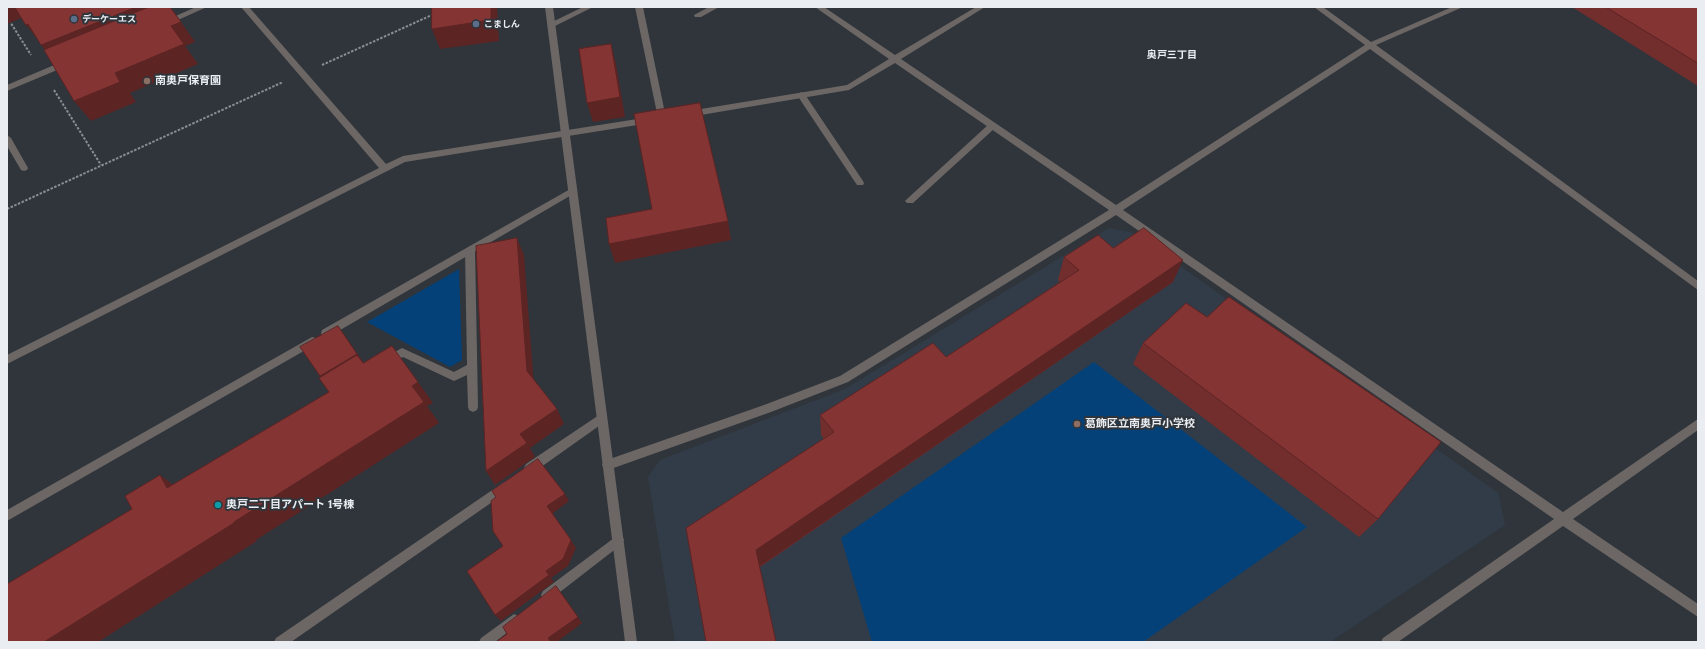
<!DOCTYPE html>
<meta charset="utf-8">
<style>
body{margin:0}
#map{position:relative;width:1705px;height:649px;overflow:hidden;background:#2f353b;font-family:Lora,serif}
canvas{display:block}
.frame{position:absolute;inset:0;border:8px solid #eaeef2;pointer-events:none}
</style>
<div id="map">
<canvas width="1705" height="649"></canvas>
<div class="frame"></div>
</div>
<script>
const c = document.querySelector('canvas').getContext('2d');
c.lineJoin = 'round';
function fill(path, color) {
  c.fillStyle = color;
  c.fill(path, 'evenodd');
}
function trace(path, color, width, dash) {
  c.strokeStyle = color;
  c.lineWidth = width;
  c.lineCap = dash ? 'butt' : 'round';
  c.setLineDash(dash || []);
  c.stroke(path);
}
function write(font, color, halo, rows, align = 'center') {
  c.font = font + ' Lora,"Noto Sans JP",serif';
  c.lineWidth = 4;
  c.setLineDash([]);
  c.textBaseline = 'middle';
  c.strokeStyle = halo;
  c.fillStyle = color;
  for (const [text, x, y, turn = 0] of rows) {
    c.save();
    c.translate(x, y);
    c.rotate((+turn || 0) * Math.PI / 180);
    c.textAlign = isNaN(turn) ? turn : align;
    if (halo) c.strokeText(text, 0, 0);
    c.fillText(text, 0, 0);
    c.restore();
  }
}
fill(new Path2D(`
 M1109 228 1134 233 1498 493 1505 525 1330 642H675L648 477 660 460 845 389Z`), '#323c48');
fill(new Path2D(`
 M459 269 462 360 450 367 367 322Z
 M1094 362 1307 527 1143 642H872L841 538Z`), '#044178');
trace(new Path2D(`
 M7 17 31 55
 M322 65 434 14
 M54 90 101 165
 M7 209 283 82`), '#898e93', 2, [2.5, 1.5]);
fill(new Path2D(`
 M635 7H643L666 118 662 121 658 118Z
 M709 7H719L701 17H695L694 15Z
 M801 92 804 93 863 181 864 183 863 185H857L797 95Z
 M992 123 995 124 996 126 995 128 913 203H907L905 201 907 199 989 124Z
 M7 135 11 138 28 168 27 170 24 171 21 170 7 146Z
 M470 246 475 250 478 407 477 410 473 412 469 410 468 407 467 375 454 381 403 357 388 365 384 364 383 361 384 358 402 348 454 372 467 365 465 250Z
 M602 413 606 415 607 418 606 421 534 472 530 473 526 472 524 468 526 464Z
 M504 482 508 483 510 487 508 491 291 642H274L276 638Z
 M618 535 622 536 624 540 622 544 551 599 547 601 543 599 541 595 543 591Z
 M514 614 518 616 520 620 518 624 495 642H479L481 638Z`), '#6c6765');
fill(new Path2D(`
 M196 7H207L169 24H163L162 22Z
 M241 7H249L386 164 403 156 650 117 654 120 650 123 405 162 7 364V355L379 168Z
 M583 7H593L555 26H552L548 24Z
 M815 7H824L895 55 976 7H985L901 59 1116 205 1365 45 1314 7H1323L1371 42 1452 7H1463L1376 45 1698 281V290L1370 49 1123 210 1563 512 1698 419V430L1573 519 1698 604V617L1563 526 1398 642H1381L1383 638 1554 519 1116 215 848 382 771 412 608 470 604 469 602 465 604 461 764 405 840 376 1109 210 895 63 849 90 689 117 686 116 685 114 686 112 689 111 847 85 889 59Z
 M66 60 69 61V65L7 91V85Z
 M572 188 576 191 575 193 330 336 326 337 322 336 321 333 322 330Z
 M312 337 316 338 317 341 316 344 7 521V510Z`), '#6c6765');
fill(new Path2D(`
 M545 7H553L637 642H625Z`), '#6c6765');
fill(new Path2D(`
 M1572 7H1698V86Z
 M1113 248 1173 282 760 567 706 642 824 439 821 435 820 415 946 357 1060 282 1058 280 1064 257Z
 M1207 317 1378 519 1359 537 1133 364 1143 343Z`), '#722d2d');
fill(new Path2D(`
 M7 7H15L26 23 21 18 7 24Z
 M136 7H169L56 63 41 45Z
 M491 7H497L499 41 440 49 432 29Z
 M181 22 195 42 185 46 198 64 130 93 136 102 91 121 74 101 115 73 171 26Z
 M28 24 41 43 26 25Z
 M611 44 616 64 625 117 593 122 587 103Z
 M728 221 731 240 615 263 609 244Z
 M517 238 524 255 534 386 527 371Z
 M1183 260 1173 282 759 567 756 550Z
 M338 326 366 366 330 389 320 376Z
 M418 382 433 403 427 406 439 423 256 540 257 541 98 642H44L234 522 412 386Z
 M557 409 564 424 530 448 535 457 495 485 486 471 520 434Z
 M160 475 185 494 167 488Z
 M565 494 569 501 552 514 547 506Z
 M571 540 576 548 568 566 551 578 554 582 501 621 495 615 546 571Z
 M578 617 582 623 557 642H551L548 638Z`), '#5d2424');
const building = new Path2D(`
 M15 7H136L41 45 28 24 26 25Z
 M149 7H170L181 22 171 26 184 44 115 73 120 82 74 101 44 50Z
 M432 7H491V20L432 29Z
 M1606 7H1698V63Z
 M611 44 620 97 587 103 579 49Z
 M700 103 728 221 609 244 606 218 652 209 634 114Z
 M1144 228 1183 260 756 550 776 642H706L686 528 834 432 820 415 933 343 946 357 1079 270 1064 257 1098 235 1113 248Z
 M517 238 527 371 557 409 520 434 527 443 486 471 476 246Z
 M1229 297 1441 442 1378 519 1143 343 1186 303 1207 317Z
 M338 326 357 354 320 376 300 347Z
 M392 346 418 382 412 386 424 402 234 522V523L44 642H7V584L132 509 125 496 160 475 167 488 329 392 319 378 357 355 363 363Z
 M538 459 565 494 547 506 571 540 563 559 546 571 549 575 495 615 467 571 503 546 493 531 491 501 496 497 492 491Z
 M556 586 578 617 548 638 551 642H496L507 634 503 627Z`);
fill(building, '#853434');
trace(building, '#5d2424', 1);
for (const [x, y, r, color] of [
 [74,19,4,"#5c6f8a"],
 [476,24,4,"#5c6f8a"],
 [147,81,4,"#8d6e63"],
 [1077,424,4,"#8d6e63"],
 [218,505,4,"#0f9aa8"]
]) {
  const dot = new Path2D();
  dot.arc(x, y, r, 0, 2 * Math.PI);
  c.fillStyle = color;
  c.fill(dot);
  trace(dot, '#2f353b', 1.5);
}
write('bold 9px', '#eaeef2', '#2f353b', [
 ["デーケーエス",82,19],
 ["こましん",484,24]
], 'left');
write('bold 10px', '#eaeef2', '#2f353b', [
 ["奥戸三丁目",1172,55]
]);
write('bold 11px', '#eaeef2', '#2f353b', [
 ["南奥戸保育園",155,81],
 ["葛飾区立南奥戸小学校",1085,424],
 ["奥戸二丁目アパート 1号棟",226,505]
], 'left');
</script>
